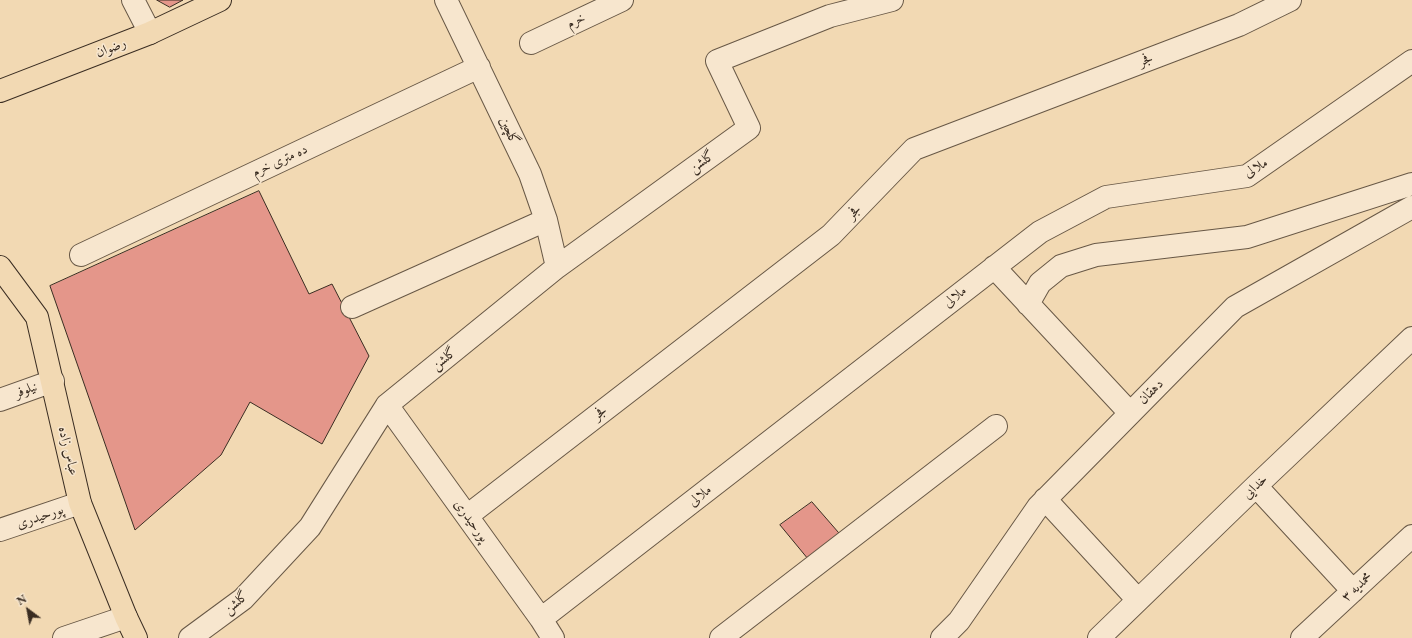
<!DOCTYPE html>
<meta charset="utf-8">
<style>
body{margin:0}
#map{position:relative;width:1412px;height:638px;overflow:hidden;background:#f2d9b3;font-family:"EB Garamond",serif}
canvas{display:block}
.north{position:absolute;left:8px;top:590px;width:40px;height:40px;-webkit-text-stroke:3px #f7e6ce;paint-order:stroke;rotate:328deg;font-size:11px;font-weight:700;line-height:16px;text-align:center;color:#3a2d22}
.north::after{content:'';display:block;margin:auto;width:14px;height:18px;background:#3a2d22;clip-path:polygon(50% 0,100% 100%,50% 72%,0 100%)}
</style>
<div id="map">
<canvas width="1412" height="638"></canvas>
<div class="north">N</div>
</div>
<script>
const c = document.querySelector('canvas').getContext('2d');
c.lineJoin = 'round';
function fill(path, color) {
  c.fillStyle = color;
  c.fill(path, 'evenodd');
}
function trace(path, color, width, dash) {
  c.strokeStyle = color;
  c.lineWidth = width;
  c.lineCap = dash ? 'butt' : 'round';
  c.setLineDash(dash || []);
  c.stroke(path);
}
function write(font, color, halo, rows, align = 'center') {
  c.font = font + ' "EB Garamond",Amiri,serif';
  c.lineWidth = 3;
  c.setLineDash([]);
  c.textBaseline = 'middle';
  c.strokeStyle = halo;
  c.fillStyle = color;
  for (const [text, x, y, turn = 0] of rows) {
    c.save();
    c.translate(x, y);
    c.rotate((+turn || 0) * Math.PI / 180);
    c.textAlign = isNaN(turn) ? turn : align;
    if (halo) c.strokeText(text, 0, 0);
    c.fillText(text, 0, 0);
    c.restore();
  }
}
const building = new Path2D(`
 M157 0H183L170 7Z
 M259 191 309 294 332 284 369 356 322 444 250 402 221 455 135 530 50 286Z
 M812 502 845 540 813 565 780 525Z`);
fill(building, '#e4968a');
trace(building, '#3a2d22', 1);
const minor = new Path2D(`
 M133 0 150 33
 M446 0 530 174 546 220 557 267
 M531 43 622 0
 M81 255 479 67
 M994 267 1130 413
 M1028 304 1040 283 1061 266 1096 255 1247 237 1412 184
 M352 307 546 220
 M0 400 53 381
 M387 405 541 619 553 638
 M1256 486 1353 591
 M1045 499 1138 600
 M467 516 831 235 914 149 1239 25 1290 0
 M0 530 80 503
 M541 619 1040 232 1106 197 1247 176 1412 61
 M64 638 126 617
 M190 638 243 599 310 527 387 405 557 267 749 128 717 61 830 16 892 0
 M721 638 996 426
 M942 638 959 621 1038 507 1235 307 1412 207
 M1099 638 1256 486 1412 338
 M1302 638 1412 536`);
const major = new Path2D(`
 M0 91 150 33 220 0
 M0 267 37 317 80 503 126 617 136 638`);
trace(minor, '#685846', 24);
trace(major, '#3a2d22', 24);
trace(minor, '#f7e6ce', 22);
trace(major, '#f2d9b3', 22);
write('14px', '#3a2d22', '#f7e6ce', [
 ["خرم",576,21,-25],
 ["رضوان",111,48,-21],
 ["فجر",1146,60,-21],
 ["گلچین",509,131,65],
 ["ده متری خرم",280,161,-25],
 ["گلشن",702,162,-36],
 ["ملالی",1256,168,-30],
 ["فجر",854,212,-46],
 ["ملالی",955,297,-38],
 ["گلشن",444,359,-39],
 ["نیلوفر",26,390,-20],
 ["دهقان",1151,392,-45],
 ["فجر",600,413,-38],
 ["عباس زاده",68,451,77],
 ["خدایی",1255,487,-44],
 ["ملالی",700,496,-38],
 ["پورحیدری",40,517,-19],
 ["پورحیدری",471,521,54],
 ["محمدیه ۳",1357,587,-43],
 ["گلشن",236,603,-40]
]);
</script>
